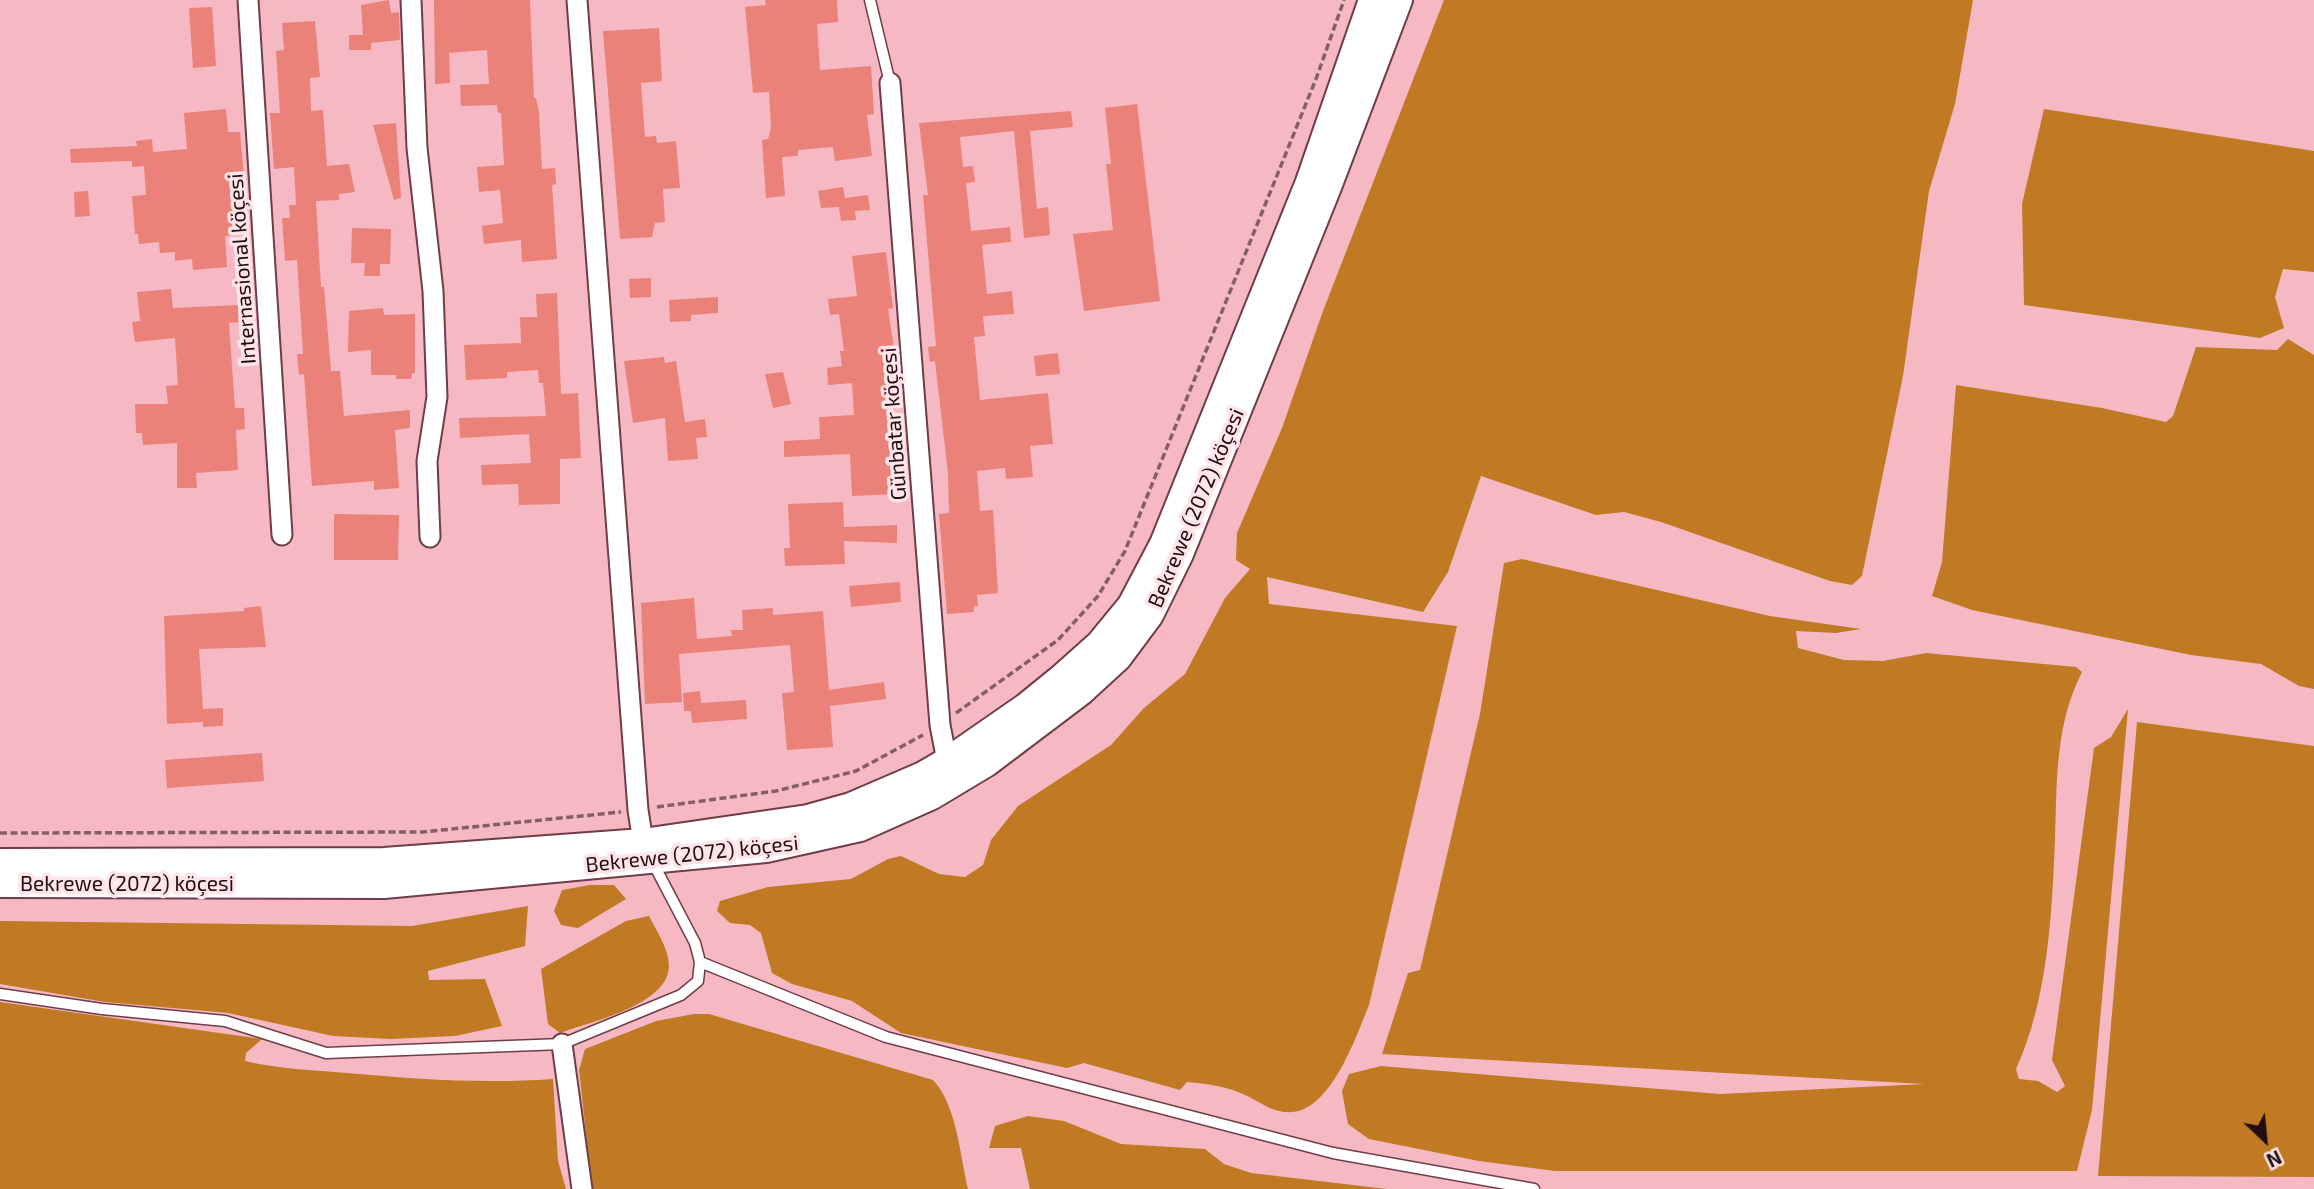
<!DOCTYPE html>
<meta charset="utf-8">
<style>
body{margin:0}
#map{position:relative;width:2314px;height:1189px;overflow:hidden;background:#f6b9c4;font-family:"Exo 2",sans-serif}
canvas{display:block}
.north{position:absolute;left:2230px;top:1105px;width:70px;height:70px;-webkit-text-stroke:5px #ffe5e9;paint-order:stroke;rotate:154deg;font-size:19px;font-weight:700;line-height:28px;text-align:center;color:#220d12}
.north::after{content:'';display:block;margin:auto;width:24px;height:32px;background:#220d12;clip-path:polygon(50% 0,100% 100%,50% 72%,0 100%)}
</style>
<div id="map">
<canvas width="2314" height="1189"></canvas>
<div class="north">N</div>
</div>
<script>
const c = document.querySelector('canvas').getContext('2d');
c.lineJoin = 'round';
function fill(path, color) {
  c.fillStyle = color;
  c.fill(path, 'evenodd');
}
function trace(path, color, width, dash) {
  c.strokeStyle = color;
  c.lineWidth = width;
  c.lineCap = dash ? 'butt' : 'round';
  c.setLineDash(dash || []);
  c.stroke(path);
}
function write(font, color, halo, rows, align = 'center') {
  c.font = font + ' "Exo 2",sans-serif';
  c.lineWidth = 7;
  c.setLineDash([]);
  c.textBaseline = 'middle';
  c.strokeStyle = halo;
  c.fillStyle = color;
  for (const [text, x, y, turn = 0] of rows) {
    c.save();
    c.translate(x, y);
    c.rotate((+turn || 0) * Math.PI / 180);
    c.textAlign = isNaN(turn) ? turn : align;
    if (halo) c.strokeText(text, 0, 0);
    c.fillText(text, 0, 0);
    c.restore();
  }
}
fill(new Path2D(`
 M1444 0H1973L1955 104 1929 191 1903 376 1862 576 1852 585 1830 581 1661 522 1624 512 1596 515 1481 476 1448 572 1423 612 1267 577 1269 604 1457 626 1369 1005C1355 1039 1327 1124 1279 1111 1266 1108 1257 1100 1245 1095 1227 1086 1207 1084 1187 1082L1180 1090 1084 1063 1067 1068 901 1033 852 1001 792 984 772 973 761 933 750 925 730 923 717 911 720 901 768 887 851 879 888 859 901 856 939 874 965 877 983 865 991 840 1018 806 1111 745 1144 708 1185 674 1225 598 1250 569 1236 560 1237 533 1282 428 1323 311Z
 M2044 109 2314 151V272L2283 269 2275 297 2284 328 2260 338 2024 305 2022 204Z
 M2288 339 2314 355V689L2299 686 2261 664 2191 655 1972 610 1932 596 1942 562 1956 385 2102 408 2166 422 2173 416 2196 347 2277 350Z
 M1522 559 1770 616 1861 629 1836 633 1796 631 1798 648 1844 660 1883 661 1926 653 2076 667 2082 672C2055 725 2057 781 2055 839 2052 913 2048 1000 2016 1069L2019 1079 2038 1081 2057 1092 2065 1086 2052 1060 2094 748 2111 737 2128 709 2092 1110 2077 1171H1555L1479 1161 1369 1139 1348 1124 1342 1091 1349 1074 1381 1066 1720 1094 1924 1084 1382 1054 1408 973 1420 970 1480 714 1504 563Z
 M2137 722 2314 746V1177L2098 1176Z
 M590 885H614L626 899 578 928 561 925 554 911 562 890Z
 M528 906 525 946 428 971 429 980 485 979 502 1026 455 1036 391 1039 333 1036 228 1013 105 1002 0 984V921L412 926Z
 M649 916C657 932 673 955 668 973 659 1007 590 1022 560 1033L548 1024 541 969 626 921Z
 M0 1002 262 1039 246 1053 245 1061C278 1069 313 1070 347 1073 415 1079 484 1084 553 1079L558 1161 566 1189H0Z
 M694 1014H709L933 1080C957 1105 960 1156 968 1189H592L579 1070 585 1049 656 1021Z
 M1028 1116 1064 1121 1121 1144 1205 1149 1224 1164 1251 1173 1387 1189H1030L1021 1148H989L995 1126Z`), '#bf7a23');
fill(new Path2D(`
 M389 0 391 13 399 12 400 40 371 43V50H349V35H363L361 5Z
 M434 0H530L534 98H536L539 112 542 169 555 168 556 184 552 185 557 259 522 262 521 240 484 244 482 226 503 223 500 190 479 192 477 167 504 165 501 113H498L497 105 461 106 460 85 489 84 487 50 449 53 450 83 435 84Z
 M765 0H837L838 22 817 24 820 70 871 66 874 114 867 115 872 156 835 161 833 147 798 150V156L782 157 785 196 766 198 762 140 768 139 771 128 769 92 753 93 745 7 766 5Z
 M212 7 216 66 193 68 189 8Z
 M315 21 320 77 310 78 311 111 323 110 327 166 349 164 355 192 339 194V200L316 201 321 287H324L331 371H340L344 416 410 410V428L395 430 399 488 374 490V481L312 486 304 374 299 375 297 354H303L297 260 285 261 282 218H290L289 205H296L294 167 274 169 270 113H280L276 51 284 50 282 23Z
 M659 28 662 81 641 83 645 137 656 136 657 143 676 141 680 188 663 189 665 222 655 223 652 237 620 239 603 31Z
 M1137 104 1160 301 1084 311 1073 234 1113 230 1106 164H1111L1105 108Z
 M226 109 228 132H240L246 199 232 200 235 235 225 236 227 267 193 270 192 259 175 261V252L160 253 159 242 139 244 138 234H135L132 196 146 195 144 166 132 167V161L71 163 70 149 137 146 136 141 152 139 153 152 187 149 184 113Z
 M1071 111 1073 127 1030 131 1037 209 1048 207 1050 235 1024 238 1014 131 960 137 963 167 973 166 975 182 966 183 971 231 1010 227 1011 242 982 245 987 294 1012 291 1014 314 983 316 985 336 974 337 980 400 1048 393 1053 444 1030 446 1033 477 1006 479 1005 468 977 471 980 511 993 510 998 593 977 595 978 606H974V612L947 614 939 514 949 513 948 474 935 361 930 362 928 347 936 346 923 195H928L919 123Z
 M396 123 401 198 394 200 373 125Z
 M843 187 845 198 868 195 870 210 855 211 856 220 841 221 839 207 821 208 818 191Z
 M88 191 90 216 75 217 74 192Z
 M352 228 391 229 390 264H380V276H364L365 263H351Z
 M886 252 893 308 888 309 896 361H892L896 409 893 410 897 494 852 496 850 454 784 457V441L820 439 819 417 854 415 852 383 828 385 827 368 842 366 840 351H844L839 314 830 315 828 299 857 296 852 256Z
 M651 278V297L630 298 629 279Z
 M171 289 173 308 238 305 239 322 229 323 235 408H244L245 429 236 430 238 470 196 473 197 488H177V443L143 445 142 433H136L135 404H168L166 386 178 385 175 338 135 342 132 322 140 321 137 292Z
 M557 293 561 394 578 393 581 458 560 459V504L519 505 518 484 482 485 481 465 531 463 529 434 460 438 459 418 546 416 543 383H539L538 370 507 372V378L466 380 464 345 521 343 520 317H537L536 294Z
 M718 297V313L691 315V321L670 322 669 300Z
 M383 308 384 315 415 314V373H412L411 379H396V375H371V350L348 352 349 311Z
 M1058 353 1060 374 1036 376 1034 356Z
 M664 357 665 363 676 361 685 422 705 419 707 437 696 438 698 459 668 461 665 418 633 423 624 361Z
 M783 372 791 404 773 408 765 374Z
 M843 502 844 527 897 525V543L844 541 845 564 785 566 784 548H790L788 504Z
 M334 514 399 515 398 560H334Z
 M900 582 901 602 851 607 849 586Z
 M694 598 697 639 732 636 731 630H743L742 610 773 608V615L823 611 829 690 884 682 886 699 830 706 833 747 787 750 782 693 794 692 790 645 679 654 682 702 645 704 641 603Z
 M261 606 266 647 199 649 203 709 223 708V726L203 727V722L167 724 164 616 244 611V608Z
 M700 691 701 703 746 700 747 719 692 723 691 711H684L683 693Z
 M262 753 264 781 167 788 165 760Z`), '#ea8279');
const service = new Path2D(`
 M870 0 890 83
 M700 962 886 1037 1333 1153 1534 1189
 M0 994 102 1009 225 1021 326 1053 562 1044 681 995 698 981 700 962 695 943 652 861`);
const minor = new Path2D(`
 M248 0 282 535
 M411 0 417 148 433 291 437 397 427 461 430 537
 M577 0 638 810 643 842
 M890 83 940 725 947 761
 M562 1044 582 1189`);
const secondary = new Path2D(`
 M0 862 384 861 643 842 808 818 851 806 923 775 947 761 1025 707 1062 677 1099 644 1131 605 1163 544 1309 182 1372 0
 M0 884 384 885 766 849 860 828 932 796 987 763 1081 692 1118 658 1150 615 1180 554 1328 187 1399 0`);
trace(service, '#6f3d48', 13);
trace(minor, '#6f3d48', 23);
trace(secondary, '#6f3d48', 30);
trace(new Path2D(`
 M956 713 1058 640 1098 596 1125 551 1316 79 1344 0
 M657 807 776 791 856 771 923 735
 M0 833 422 832 621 812`), '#865e66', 3.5, [7, 3.5]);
trace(service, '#fff', 10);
trace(minor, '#fff', 19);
trace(secondary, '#fff', 26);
write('21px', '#220d12', '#ffe5e9', [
 ["Internasional köçesi",242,269,-94],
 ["Günbatar köçesi",894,424,-94],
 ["Bekrewe (2072) köçesi",1196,508,-67],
 ["Bekrewe (2072) köçesi",692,854,-6],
 ["Bekrewe (2072) köçesi",127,884]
]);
</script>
